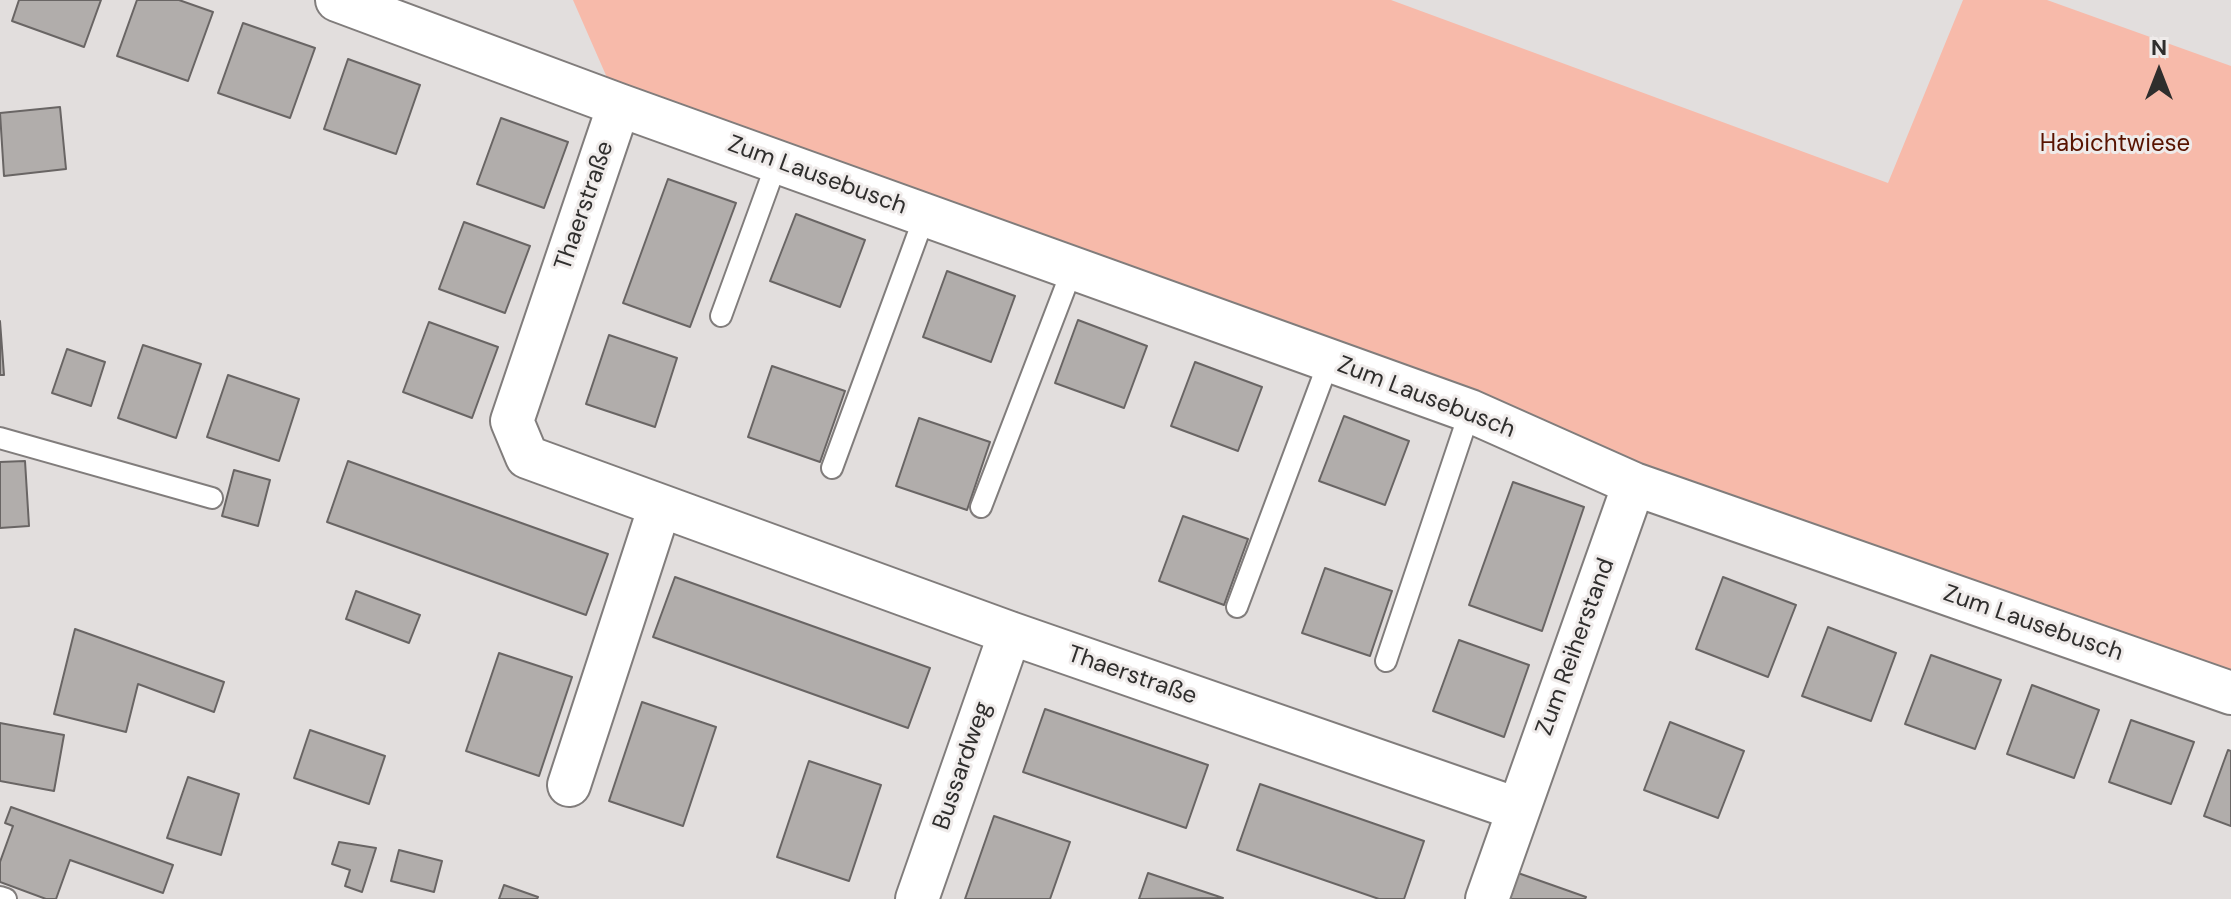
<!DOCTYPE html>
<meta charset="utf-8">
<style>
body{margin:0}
#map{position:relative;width:2231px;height:899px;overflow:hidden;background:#e2dedd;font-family:"DM Sans",sans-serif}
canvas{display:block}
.north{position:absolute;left:2119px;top:32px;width:80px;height:80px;-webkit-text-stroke:6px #efebea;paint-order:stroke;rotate:0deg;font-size:22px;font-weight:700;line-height:32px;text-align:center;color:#2f2e2d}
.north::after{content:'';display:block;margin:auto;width:28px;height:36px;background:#2f2e2d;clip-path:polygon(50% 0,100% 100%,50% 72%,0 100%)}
</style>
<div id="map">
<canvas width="2231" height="899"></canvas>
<div class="north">N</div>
</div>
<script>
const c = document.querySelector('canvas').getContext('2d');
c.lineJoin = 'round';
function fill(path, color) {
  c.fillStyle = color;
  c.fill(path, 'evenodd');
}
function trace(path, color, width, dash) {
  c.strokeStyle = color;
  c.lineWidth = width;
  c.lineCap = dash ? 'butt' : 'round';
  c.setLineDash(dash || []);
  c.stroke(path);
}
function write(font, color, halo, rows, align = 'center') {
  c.font = font + ' "DM Sans",sans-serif';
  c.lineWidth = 6;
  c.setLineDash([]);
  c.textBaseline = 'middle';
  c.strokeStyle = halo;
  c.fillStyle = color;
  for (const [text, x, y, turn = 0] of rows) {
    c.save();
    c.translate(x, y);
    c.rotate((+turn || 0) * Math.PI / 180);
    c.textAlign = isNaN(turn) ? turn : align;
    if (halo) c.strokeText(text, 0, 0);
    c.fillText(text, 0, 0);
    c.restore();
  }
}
fill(new Path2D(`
 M573 0H1391L1888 183 1963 0H2047L2231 66V693L619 105Z`), '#f7baaa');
const building = new Path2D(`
 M19 0H101L84 47 12 21Z
 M137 0H179L213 12 188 81 117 56Z
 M243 23 315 48 290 118 218 93Z
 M348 59 420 85 396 154 324 129Z
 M60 107 66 169 4 176 0 113Z
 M501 118 568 142 544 208 477 184Z
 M668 179 736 203 690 327 623 303Z
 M796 214 865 240 840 307 770 281Z
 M464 222 530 246 505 313 439 289Z
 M947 271 1015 296 991 362 923 337Z
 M1078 320 1147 346 1124 408 1055 383Z
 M0 321 4 375H0Z
 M429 322 498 347 472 418 403 392Z
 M609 335 677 358 655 427 586 404Z
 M143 345 201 364 176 438 118 418Z
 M67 349 105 362 91 406 52 393Z
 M1195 362 1262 387 1238 451 1171 426Z
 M772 366 845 391 820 462 748 437Z
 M228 375 299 399 279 461 207 437Z
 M1344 416 1409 441 1385 505 1319 481Z
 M919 418 990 442 967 510 896 486Z
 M25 461 29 526 0 528V462Z
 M348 461 608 554 586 615 327 522Z
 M234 470 270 480 258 526 222 516Z
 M1513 482 1584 507 1542 631 1469 605Z
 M1183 516 1248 539 1224 605 1159 581Z
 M1325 568 1392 591 1370 656 1302 633Z
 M675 577 930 668 908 728 653 637Z
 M1723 577 1796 605 1768 677 1696 649Z
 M356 591 420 615 409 643 346 619Z
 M1828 627 1896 653 1871 721 1802 696Z
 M75 629 224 682 214 712 138 684 126 732 54 714Z
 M1459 640 1529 665 1504 737 1433 711Z
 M499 653 572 677 539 776 466 751Z
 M1931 655 2001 680 1975 749 1905 724Z
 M2032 685 2099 710 2074 778 2007 754Z
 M642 702 716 727 683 826 609 801Z
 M1045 709 1208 765 1186 828 1023 772Z
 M2131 720 2194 742 2171 804 2109 782Z
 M1670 722 1744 751 1718 818 1644 790Z
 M0 723 64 735 54 791 0 781Z
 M310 730 385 756 369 804 294 778Z
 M2228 750 2231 751V826L2204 816Z
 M809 761 881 785 849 881 777 857Z
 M188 777 239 794 221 855 167 838Z
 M1260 784 1424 841 1404 899H1379L1237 850Z
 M11 807 173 865 163 893 70 860 56 899H46L0 882V862L13 826 5 823Z
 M994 816 1070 842 1050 899H965Z
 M339 842 376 848 362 892 345 886 350 870 332 864Z
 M399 850 442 861 434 892 391 881Z
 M1148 873 1223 898 1139 899Z
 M1518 873 1586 897 1585 899H1509Z
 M504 885 538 897 537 899H499Z`);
fill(building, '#b1adab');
trace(building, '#696564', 2);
const lane = new Path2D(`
 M721 316 777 162
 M0 438 212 498
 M832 468 925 215
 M981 507 1072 270
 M1237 607 1329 361
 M1386 661 1470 411
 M0 897 6 899`);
const street = new Path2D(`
 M337 0 619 105 1470 411 1634 484 2231 693
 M619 105 512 421 527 457 1010 633 1517 809
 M569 785 660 506
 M917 899 1010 633
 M1487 899 1634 484`);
trace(lane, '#817d7c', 24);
trace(street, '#817d7c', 46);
trace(lane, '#fff', 20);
trace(street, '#fff', 42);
write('24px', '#581300', '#efebea', [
 ["Habichtwiese",2115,145]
]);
write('24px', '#2f2e2d', '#efebea', [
 ["Zum Lausebusch",817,176,20],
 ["Thaerstraße",585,206,-71],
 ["Zum Lausebusch",1426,398,21],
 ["Zum Lausebusch",2033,624,19],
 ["Zum Reiherstand",1576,647,-70],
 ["Thaerstraße",1132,676,19],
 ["Bussardweg",963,766,-71]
]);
</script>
